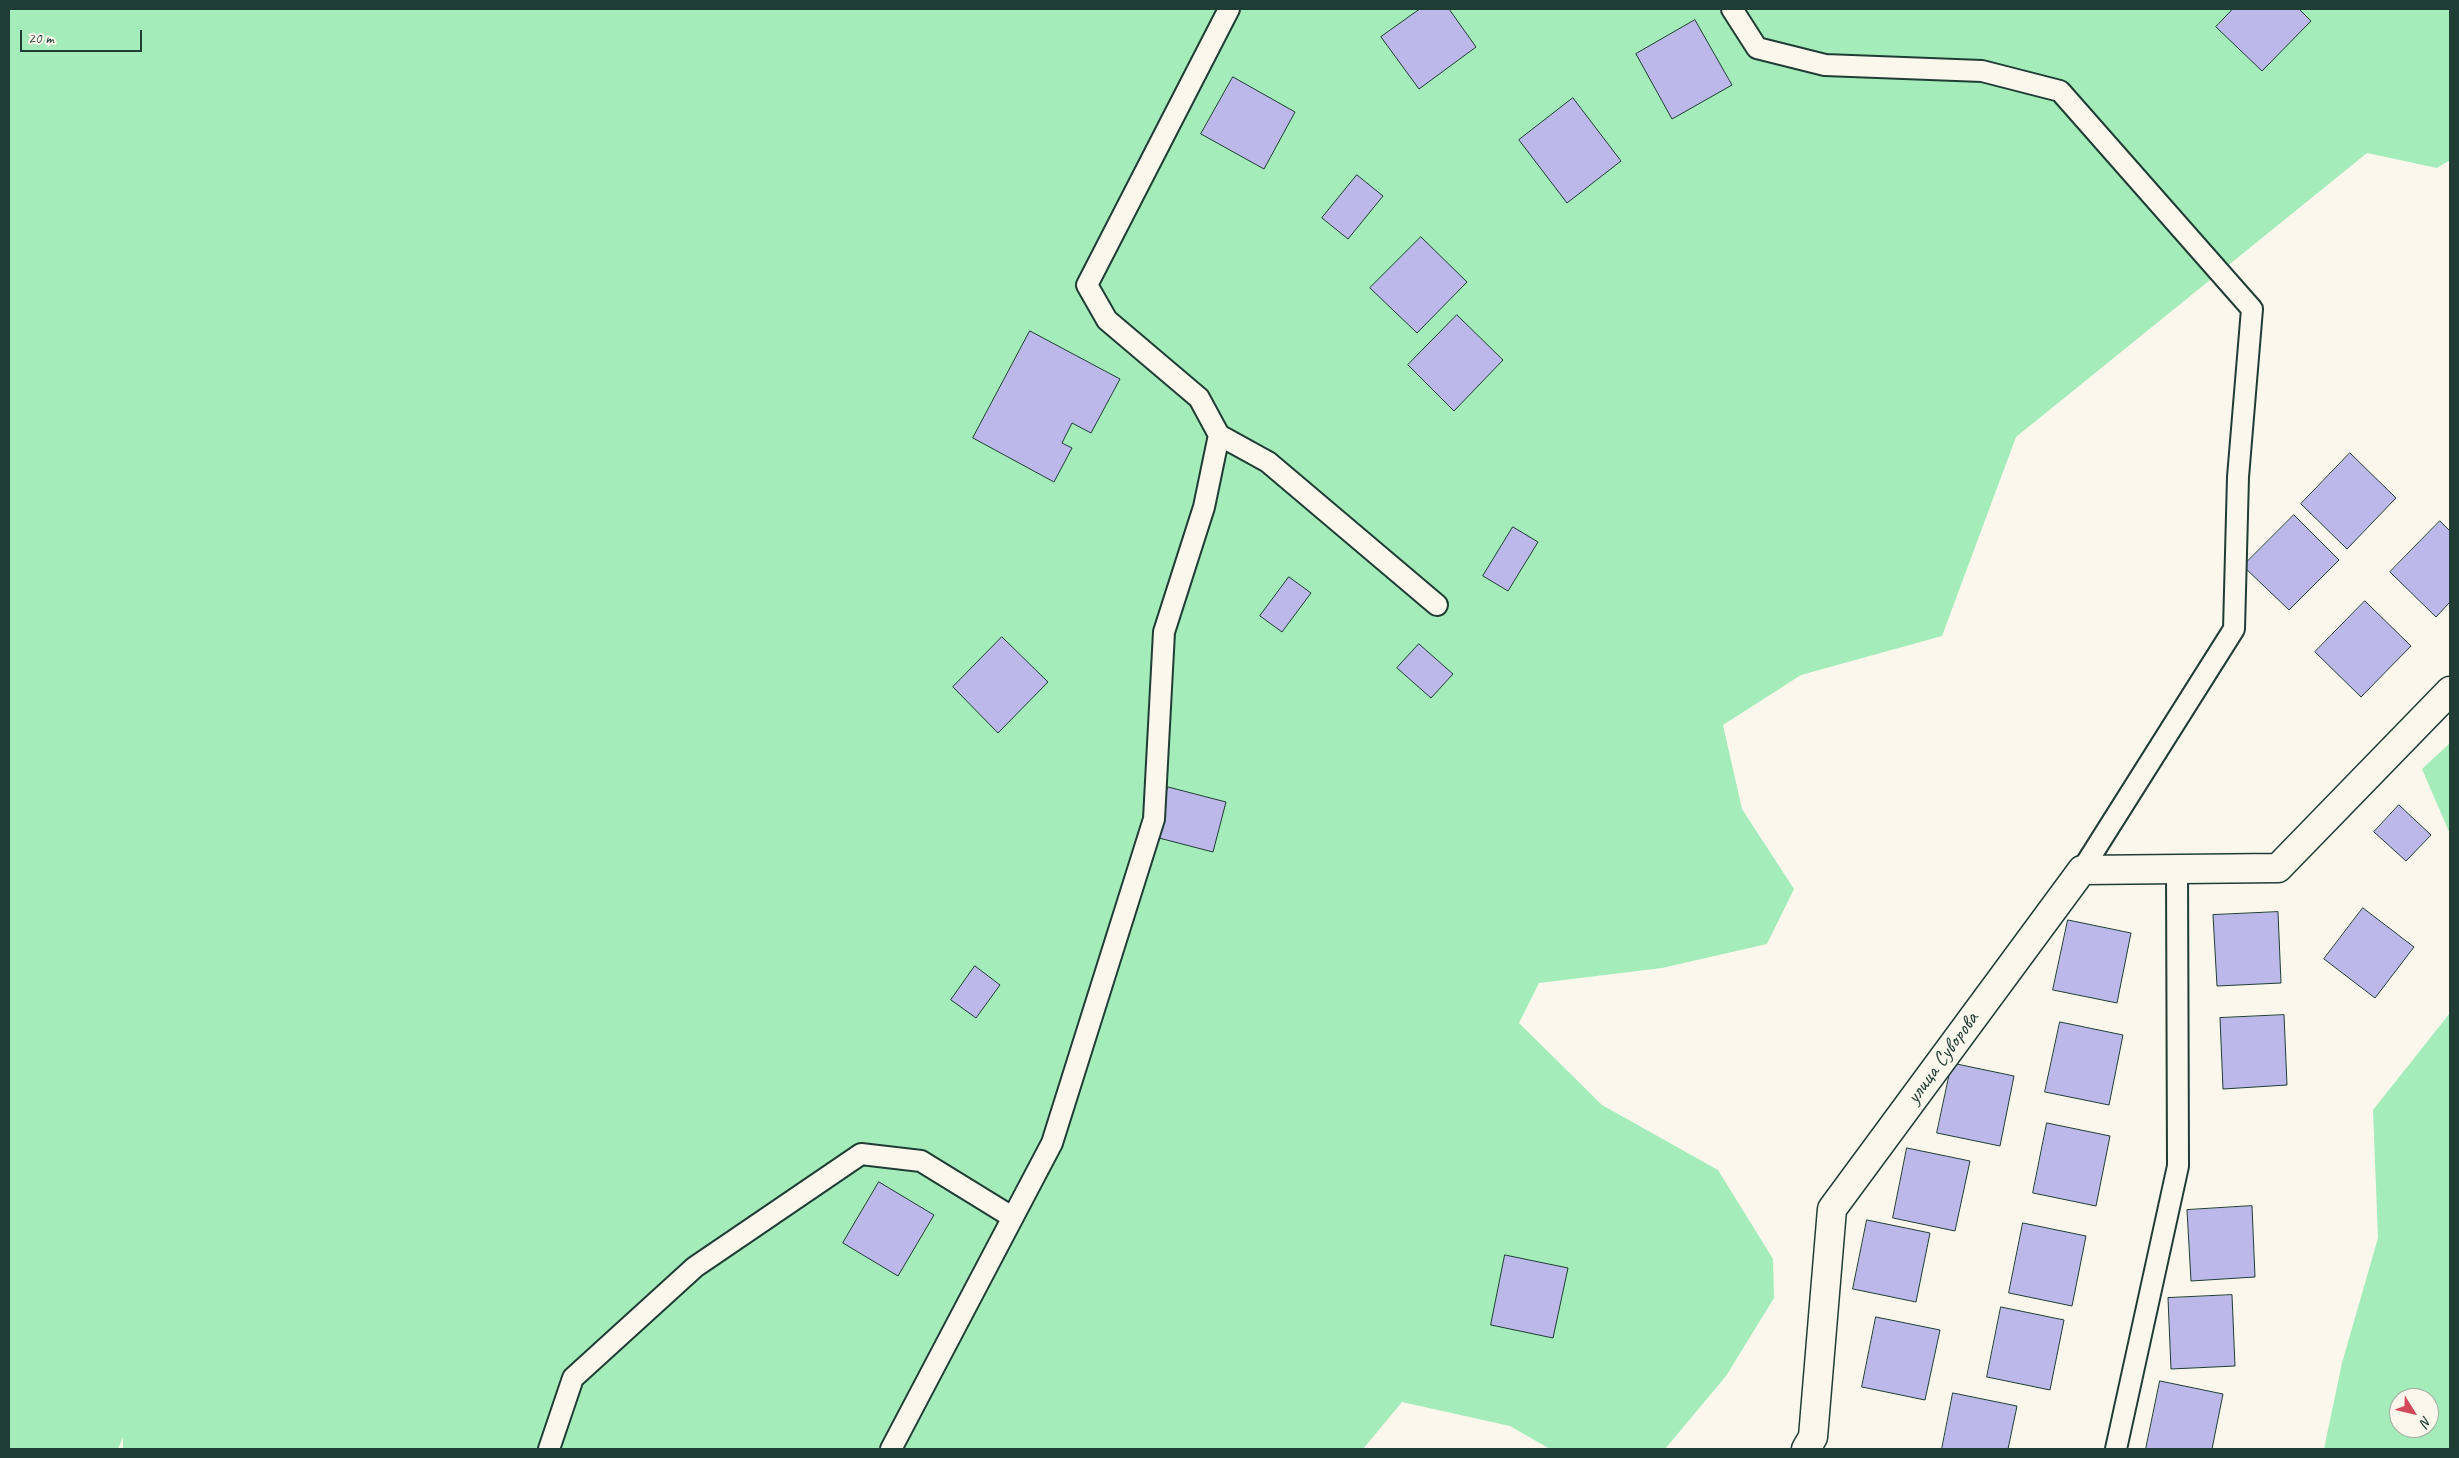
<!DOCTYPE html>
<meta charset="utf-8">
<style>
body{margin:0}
#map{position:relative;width:2459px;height:1458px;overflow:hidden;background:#fbf7ec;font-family:Caveat,sans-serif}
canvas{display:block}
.frame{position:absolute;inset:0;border:10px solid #1f3d34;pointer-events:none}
.north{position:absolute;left:2389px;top:1388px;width:50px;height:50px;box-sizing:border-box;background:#fbf7ec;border:1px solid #a3ada2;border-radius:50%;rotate:126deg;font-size:14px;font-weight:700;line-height:20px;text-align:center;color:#1f3d34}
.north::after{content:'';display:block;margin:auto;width:18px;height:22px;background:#d1495b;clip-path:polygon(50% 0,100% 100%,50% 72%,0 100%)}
.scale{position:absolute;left:20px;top:30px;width:122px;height:22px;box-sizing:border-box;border:2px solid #1f3d34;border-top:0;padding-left:6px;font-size:15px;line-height:18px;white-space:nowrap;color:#1f3d34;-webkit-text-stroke:4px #fbf7ec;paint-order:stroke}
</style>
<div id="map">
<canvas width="2459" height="1458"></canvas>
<div class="frame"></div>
<div class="north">N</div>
<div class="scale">20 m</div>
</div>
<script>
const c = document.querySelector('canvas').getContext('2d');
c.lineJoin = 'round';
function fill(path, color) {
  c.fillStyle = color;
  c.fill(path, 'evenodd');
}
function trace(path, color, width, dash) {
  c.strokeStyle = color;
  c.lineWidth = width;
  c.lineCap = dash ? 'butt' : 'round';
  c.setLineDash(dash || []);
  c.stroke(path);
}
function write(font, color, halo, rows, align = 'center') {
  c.font = font + ' Caveat,sans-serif';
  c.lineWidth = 4;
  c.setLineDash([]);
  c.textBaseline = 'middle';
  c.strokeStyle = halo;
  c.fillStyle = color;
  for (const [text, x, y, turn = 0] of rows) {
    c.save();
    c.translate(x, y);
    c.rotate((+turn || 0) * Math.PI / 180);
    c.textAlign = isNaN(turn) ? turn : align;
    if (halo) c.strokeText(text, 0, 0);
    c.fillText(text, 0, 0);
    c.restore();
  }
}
fill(new Path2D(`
 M9 9H2450V160L2437 168 2367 153 2016 437 1942 636 1801 675 1723 725 1742 809 1794 889 1767 944 1662 968 1539 983 1519 1023 1602 1105 1718 1170 1773 1259 1774 1298 1726 1376 1665 1449H1550L1510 1426 1402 1402 1363 1449H123V1437L118 1449H9Z
 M2450 743V834L2422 769Z
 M2450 1013V1449H2324L2342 1363 2378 1238 2373 1110ZM2399 1398H2429V1428H2399Z`), '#a4ecba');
const building = new Path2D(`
 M1420 9H1449L1476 47 1419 89 1381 37Z
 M2233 9H2299L2311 21 2262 71 2216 27Z
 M1695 20 1732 85 1672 119 1636 54Z
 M1233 77 1295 112 1264 169 1201 134Z
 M1573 98 1621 161 1567 203 1519 140Z
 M1357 175 1383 196 1348 239 1322 218Z
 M1421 237 1467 282 1417 333 1370 288Z
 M1457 315 1503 360 1454 411 1408 365Z
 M1030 331 1120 379 1091 433 1072 423 1062 443 1072 448 1054 482 973 438Z
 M2350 453 2396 498 2347 549 2301 504Z
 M2294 515 2339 560 2289 610 2243 566Z
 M2440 521 2450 531V602L2436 617 2390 572Z
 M1513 527 1538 542 1508 591 1483 576Z
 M1289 577 1311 593 1282 632 1260 616Z
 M2365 601 2411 646 2361 697 2315 652Z
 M1002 637 1048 682 998 733 953 687Z
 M1419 644 1453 674 1431 698 1397 668Z
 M1168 787 1226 802 1213 852 1155 837Z
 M2399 805 2431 835 2406 861 2374 832Z
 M2363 908 2414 947 2375 998 2324 959Z
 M2278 912 2281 983 2217 986 2213 915Z
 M2068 920 2131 933 2117 1003 2053 990Z
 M975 966 1000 985 976 1018 951 1000Z
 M2284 1015 2287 1085 2223 1089 2220 1018Z
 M2060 1022 2123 1035 2109 1105 2045 1092Z
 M1952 1063 2014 1076 2000 1146 1937 1133Z
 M2047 1123 2110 1136 2096 1206 2033 1193Z
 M1907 1148 1970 1161 1955 1231 1893 1218Z
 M879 1182 934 1215 898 1276 843 1243Z
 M2252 1206 2255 1277 2191 1281 2187 1210Z
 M1867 1220 1930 1233 1916 1302 1853 1289Z
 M2023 1223 2086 1236 2072 1306 2009 1293Z
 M1505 1255 1568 1268 1553 1338 1491 1325Z
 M2232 1295 2235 1366 2171 1369 2168 1298Z
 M2001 1307 2064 1320 2050 1390 1987 1377Z
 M1876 1317 1940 1330 1925 1400 1862 1387Z
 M2160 1381 2223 1394 2212 1449H2146Z
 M1953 1393 2017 1406 2008 1449H1942Z`);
fill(building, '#bcb8ea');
trace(building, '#1f3d34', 1);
const service = new Path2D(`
 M1732 9 1757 48 1825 65 1982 71 2060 91 2252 309 2238 477 2234 629 2082 870
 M1219 435 1268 462 1437 605
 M549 1449 573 1378 695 1267 861 1154 921 1161 1012 1217
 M891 1449 1052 1143 1154 819 1164 632 1204 507 1219 435 1199 398 1107 320 1087 285 1229 9
 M2116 1449 2178 1166 2177 869`);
const minor = new Path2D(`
 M1806 1449 1813 1437 1832 1209 2082 870 2278 868 2450 691`);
trace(service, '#1f3d34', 24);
trace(minor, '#1f3d34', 31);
trace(service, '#fbf7ec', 20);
trace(minor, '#fbf7ec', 28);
write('21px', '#1f3d34', '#fbf7ec', [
 ["улица Суворова",1943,1058,-54]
]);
</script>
